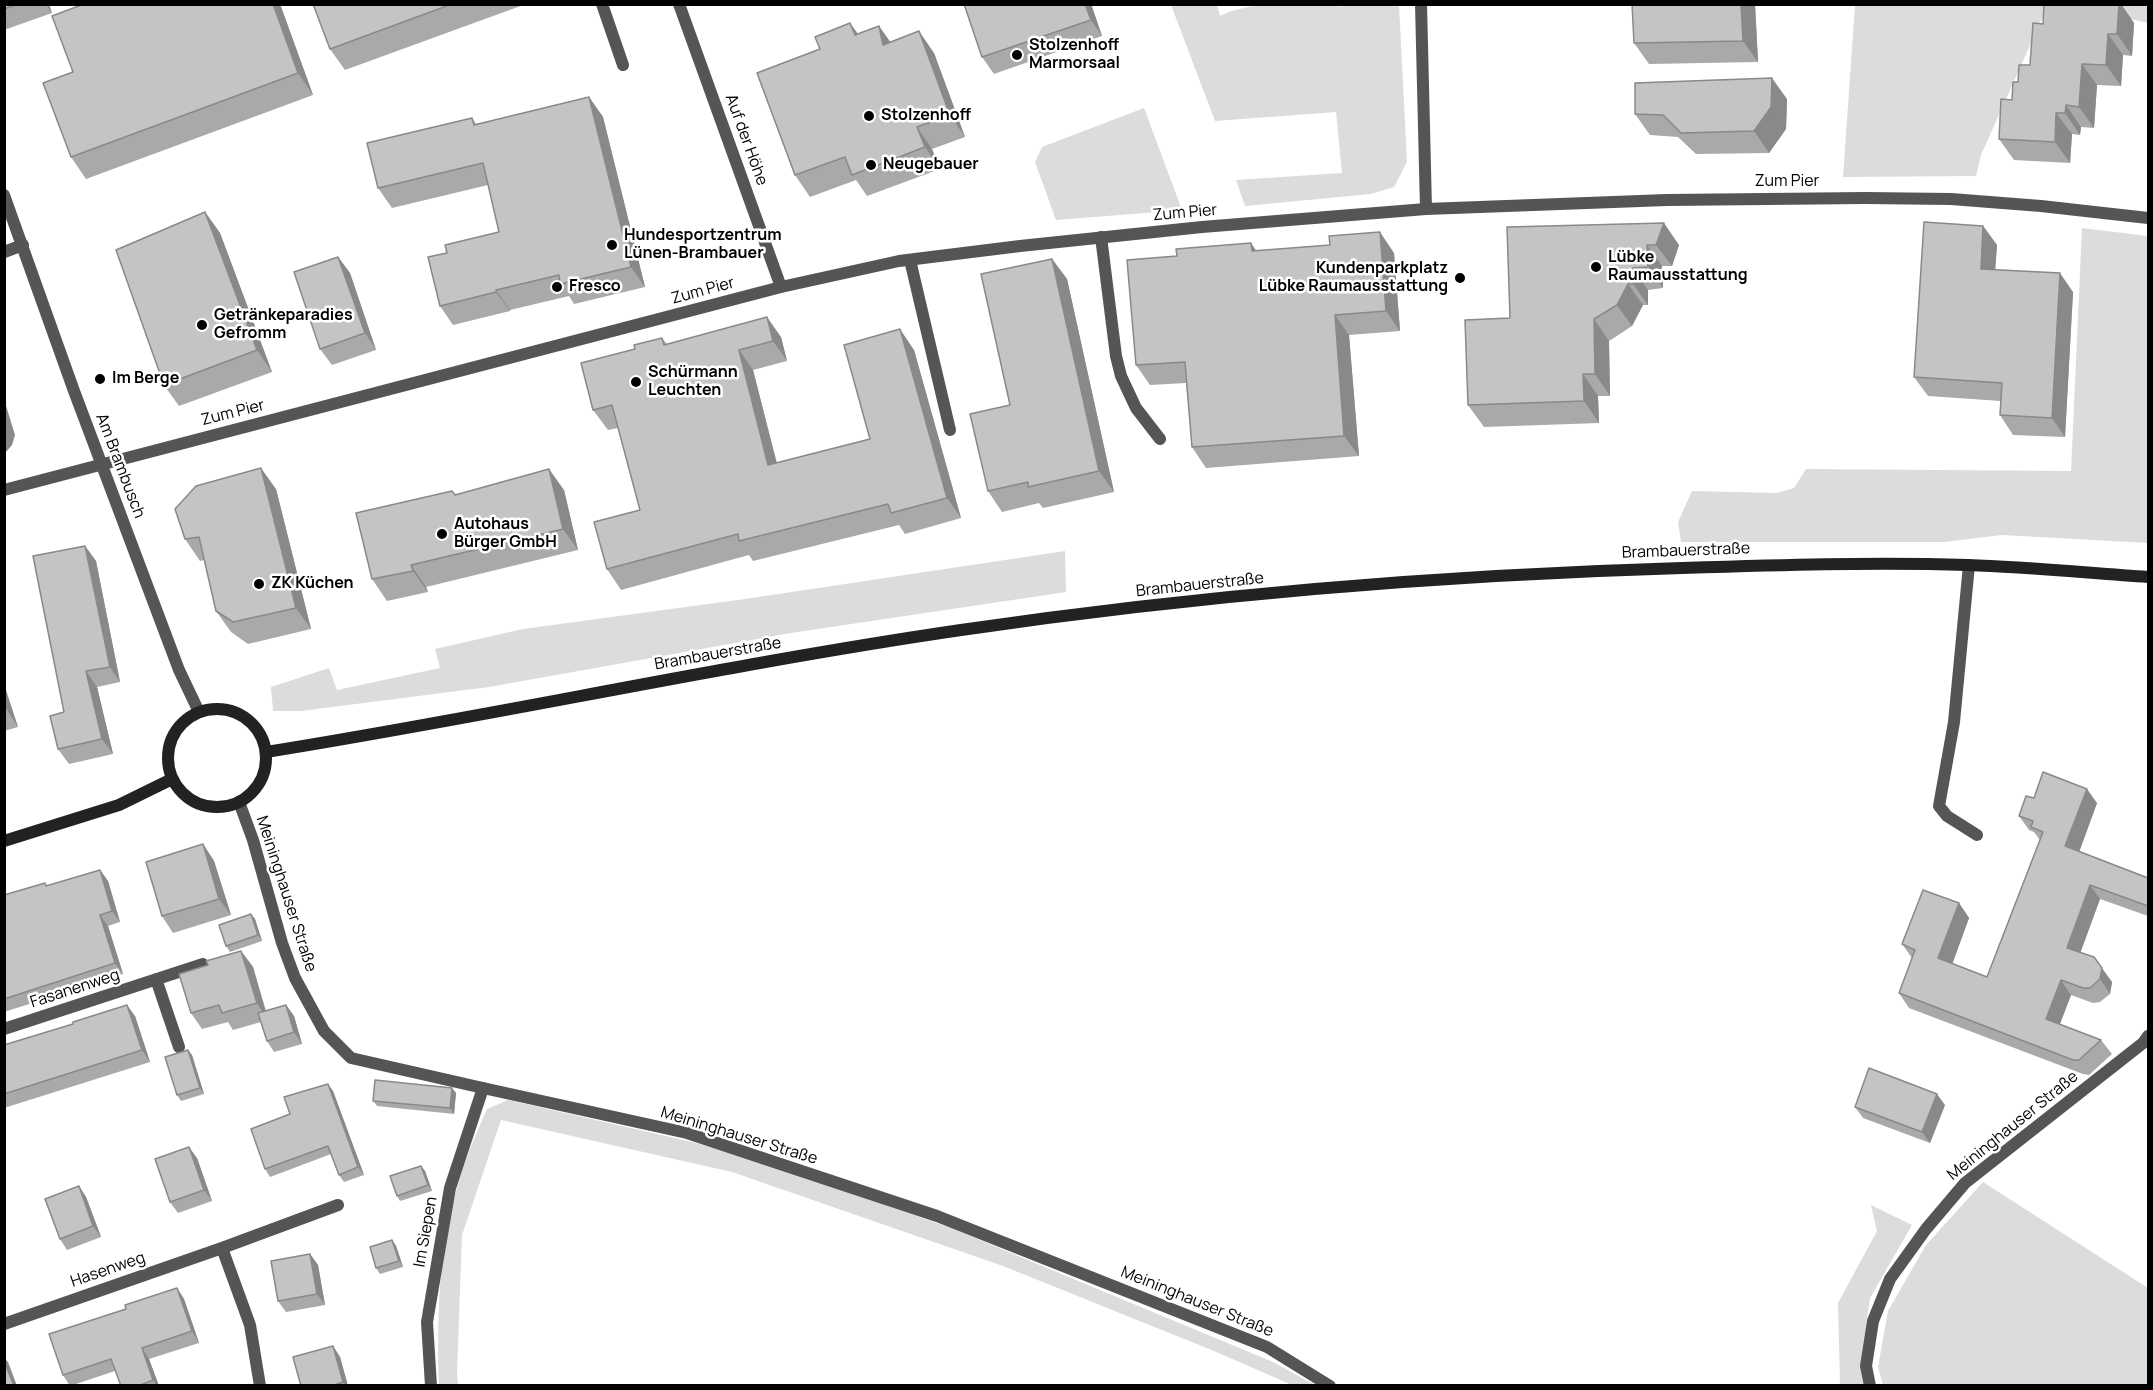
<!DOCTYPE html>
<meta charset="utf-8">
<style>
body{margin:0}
#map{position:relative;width:2153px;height:1390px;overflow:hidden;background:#fff;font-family:Manrope,sans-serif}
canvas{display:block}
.frame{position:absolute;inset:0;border:6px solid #000;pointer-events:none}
</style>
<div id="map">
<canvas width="2153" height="1390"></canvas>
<div class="frame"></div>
</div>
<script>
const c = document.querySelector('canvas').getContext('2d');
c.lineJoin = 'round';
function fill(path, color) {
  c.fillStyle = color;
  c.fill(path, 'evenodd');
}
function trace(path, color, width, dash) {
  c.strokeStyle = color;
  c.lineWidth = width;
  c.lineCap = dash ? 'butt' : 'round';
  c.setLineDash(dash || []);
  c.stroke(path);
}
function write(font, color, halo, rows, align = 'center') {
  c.font = font + ' Manrope,sans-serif';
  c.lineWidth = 5;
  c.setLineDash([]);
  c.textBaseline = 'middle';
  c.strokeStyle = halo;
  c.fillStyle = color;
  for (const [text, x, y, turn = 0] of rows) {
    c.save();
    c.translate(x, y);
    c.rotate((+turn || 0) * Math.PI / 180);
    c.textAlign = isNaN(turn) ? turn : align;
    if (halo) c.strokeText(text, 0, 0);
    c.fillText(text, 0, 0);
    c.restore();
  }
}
fill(new Path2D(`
 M1337 4 1338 7 1347 4 1399 5 1407 162 1394 187 1371 194 1245 206 1236 180 1342 173 1336 112 1215 121 1171 5H1217L1220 16C1252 0 1301 4 1337 4Z
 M1855 5H2048L1981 155 1976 176 1843 177Z
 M2069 5H2148V23Z
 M1144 108 1182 210 1056 220 1035 162 1042 147Z
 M2082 228 2148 236V543L2002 535 1944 542H1681L1678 522 1692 491 1777 493 1794 488 1806 469 2071 471Z
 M1065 551 1066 592 791 633 489 687 301 711H273L271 687 329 668 337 690 440 668 435 649 523 629 745 599Z
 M508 1100 692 1142 757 1161 951 1228 1273 1362 1315 1385H1292L1214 1351 1003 1266 732 1172 501 1120 462 1235 457 1373 458 1385 439 1386C437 1326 438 1256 454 1199 462 1167 474 1138 487 1109Z
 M1983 1182 2148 1288V1385H1883L1878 1367 1888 1311 1926 1245Z
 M1871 1205 1912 1225 1870 1298 1860 1366 1863 1385H1840L1838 1303 1877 1231Z`), '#dcdcdc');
trace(new Path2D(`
 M602 4 623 65
 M1101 237 1116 356 1121 376 1136 408 1160 439
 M4 252 23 245
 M910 260 950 430
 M1969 565 1954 722 1939 806 1947 816 1977 835
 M483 1088 687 1133 937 1216 1267 1347 1330 1386
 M1870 1386 1866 1366 1873 1321 1890 1279 1926 1229 1965 1183 2143 1043 2148 1036`), '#555', 12);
trace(new Path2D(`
 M679 4 781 287
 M1421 4 1426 209
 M4 195 74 391 179 670 199 712
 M4 490 781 287 899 261 1020 246 1202 227 1426 209 1667 200 1865 198 1951 199 2041 206 2148 218
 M239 802 253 840 282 943 295 978 324 1031 351 1058 483 1088 450 1188 427 1322 431 1386
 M156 979 179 1047
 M4 1029 203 964
 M222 1248 250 1325 260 1386
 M4 1324 222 1248 338 1205`), '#555', 12);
trace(new Path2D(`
 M168 758a49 49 0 1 1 98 0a49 49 0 1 1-98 0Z
 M266 752C498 715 728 664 961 630 1200 595 1441 575 1682 568 1777 565 1873 562 1968 565 2028 567 2088 573 2148 577
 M4 841 119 805 172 779`), '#222', 12);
fill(new Path2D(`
 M4 4H49L52 13 4 30Z
 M84 4H280L313 95 86 179 71 157Z
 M313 4H526L345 70 330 49Z
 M964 4H1091L1102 36 994 74 982 57Z
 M1632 4H1755L1758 62 1649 64 1634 43Z
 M2044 4H2121L2134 23 2132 56 2123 55 2121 86 2097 85 2094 128 2081 127 2080 135 2072 134 2070 163 2014 160 1999 139 2018 82 2030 65 2043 24Z
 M858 34 934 53 965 137 932 149 940 169 867 196 856 180 810 197 795 175 820 49Z
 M589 97 603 117 645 287 574 304 569 296 510 310V311L453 325 440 306 447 253 499 232 488 185 392 208 378 188 472 118 476 124Z
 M1787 99 1786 129 1769 153 1696 154 1678 137 1650 135 1635 114Z
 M205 212 220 233 272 372 179 406 164 385Z
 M1983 226 1997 245 1995 270 2073 292 2065 437 2013 435 2000 415 2001 401 1928 396 1914 377Z
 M1507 227 1679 245 1672 266H1662L1663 288 1648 290V305H1643L1632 326 1609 341 1610 396H1598L1599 423 1484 427 1468 405 1510 318Z
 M1251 243 1256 251 1394 253 1400 331 1349 335 1359 456 1206 468 1192 447 1186 383 1150 385 1136 365 1177 256Z
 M338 257 350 273 376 350 332 365 320 349Z
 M1052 259 1067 279 1114 492 1043 508 1039 503 1002 512 988 491 1010 405Z
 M781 337 787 361 753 370 777 463 870 439 914 350 961 518 905 534 899 525 753 561 749 555 621 590 607 569 640 510 618 428 608 430 593 410 635 349 662 338 667 344Z
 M276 489 311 629 248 644 231 632 216 611 204 560 200 561 185 539Z
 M564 490 578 550 426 587 428 592 387 601 372 579 455 495Z
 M85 546 96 561 120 682 97 687 113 754 69 764 58 749 64 712Z
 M4 688 18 727 4 731Z
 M2034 798 2097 803 2079 851 2148 878V916L2100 899 2080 953 2112 982 2110 994 2100 1002 2093 1003 2071 995 2060 1024 2101 1040 2112 1054 2089 1075 2083 1074 1909 1008 1899 993 1912 958 1902 944 1959 903 1969 918 1952 964 1987 977 2040 840 2034 832 2029 830 2019 816Z
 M203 844 214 861 231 915 173 933 162 916Z
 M100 870 108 881 120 922 108 926 123 974 4 1012V895L47 886Z
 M251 914 255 919 262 941 230 952 226 946Z
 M241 951 253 967 266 1011 286 1005 294 1016 302 1044 274 1052 267 1041 261 1022 233 1030 228 1022 202 1029 191 1013 208 965Z
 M135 1016 150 1062 4 1108V1045Z
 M192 1055 204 1094 181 1101 177 1095Z
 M452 1088 456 1093 454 1114 377 1106 373 1101Z
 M333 1091 364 1175 344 1182 339 1175 331 1154 270 1177 265 1169 290 1114Z
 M1945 1105 1930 1143 1863 1118 1855 1107Z
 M197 1158 212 1201 178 1213 170 1202Z
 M421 1166 425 1171 432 1191 400 1201 397 1196Z
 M79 1186 86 1197 101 1237 67 1250 60 1239Z
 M392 1240 396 1246 403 1267 380 1274 376 1268Z
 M310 1254 318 1265 325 1305 286 1312 278 1301Z
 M177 1288 184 1299 199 1343 149 1359 159 1386H121L115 1371 70 1386 63 1375 126 1309Z
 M333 1346 340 1357 348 1386H301Z`), '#a9a9a9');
fill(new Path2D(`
 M46 4H49L52 13Z
 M273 4H280L313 95 298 73Z
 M1085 4H1091L1102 36 1091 20Z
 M1741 4H1755L1758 62 1743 41Z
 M2119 4H2121L2134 23 2132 56 2117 34Z
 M850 23 866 45 855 35Z
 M879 26 894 47 883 45Z
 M919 31 934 53 965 137 950 115Z
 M2108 34 2123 55 2121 86 2106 65Z
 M2082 64 2097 85 2094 128 2079 107Z
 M1772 78 1787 99 1786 129 1769 153 1754 131Z
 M589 97 603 117 645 287 631 267Z
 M2066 105 2081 127 2080 135 2065 113Z
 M2056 113 2072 134 2070 163 2055 142Z
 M917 127 932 149 940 169 925 147Z
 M205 212 220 233 272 372 257 350Z
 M1664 223 1679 245 1672 266 1656 245Z
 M1983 226 1997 245 1994 288 1981 269Z
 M1380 232 1394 253 1400 331 1386 311Z
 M1251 243 1265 264 1252 251Z
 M1647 245 1662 266 1663 288 1648 267Z
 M338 257 350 273 376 350 365 333Z
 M1052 259 1067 279 1114 492 1099 471Z
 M1633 268 1648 290V305L1633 284Z
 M2060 273 2073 292 2065 437 2052 418Z
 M1628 284 1643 305 1632 326 1617 305Z
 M496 290 510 310V311L496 292Z
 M1335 315 1349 335 1359 456 1344 436Z
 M767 317 781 337 787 361 773 341Z
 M1594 319 1609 341 1610 396 1595 374Z
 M900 329 914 350 961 518 947 498Z
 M739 350 753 370 782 485 768 465Z
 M1583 374 1598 396 1599 423 1584 401Z
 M4 399 15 435 12 445 6 452 4 450Z
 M261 468 276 489 311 629 296 608Z
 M549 469 564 490 578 550 563 529Z
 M85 546 96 561 120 682 110 667Z
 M411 565 426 587 428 592 413 571Z
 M86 671 97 687 113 754 102 739Z
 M4 688 6 690 18 727 7 710 4 704Z
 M2087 789 2097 803 2076 861 2065 846Z
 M203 844 214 861 231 915 219 899Z
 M100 870 108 881 120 922 112 911Z
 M2090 885 2100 899 2077 962 2067 948Z
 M1959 903 1969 918 1949 973 1938 958Z
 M251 914 255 919 262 941 258 935Z
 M100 915 108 926 123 974 115 963Z
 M241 951 253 967 268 1020 257 1003Z
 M2102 968 2112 982 2110 994 2100 979Z
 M2061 980 2071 995 2056 1034 2046 1019Z
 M127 1005 135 1016 150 1062 142 1050Z
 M286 1005 294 1016 302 1044 294 1032Z
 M188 1050 192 1055 204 1094 200 1088Z
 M328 1084 333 1091 364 1175 358 1167Z
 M452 1088 456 1093 454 1114 450 1108Z
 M1937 1094 1945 1105 1930 1143 1922 1132Z
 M189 1147 197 1158 212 1201 204 1190Z
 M421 1166 425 1171 432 1191 428 1185Z
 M79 1186 86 1197 101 1237 93 1226Z
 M392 1240 396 1246 403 1267 399 1261Z
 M310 1254 318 1265 325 1305 317 1294Z
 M177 1288 184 1299 199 1343 192 1331Z
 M333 1346 340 1357 348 1386H345L343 1382Z
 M142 1348 149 1359 159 1386H157L153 1380Z
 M4 1357 8 1362 17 1386H14L4 1361Z`), '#898989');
const building = new Path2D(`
 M4 4H18L4 9Z
 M84 4H273L298 73 71 157 43 83 73 72 52 16Z
 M313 4H452L330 49Z
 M964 4H1085L1091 20 982 57Z
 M1632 4H1741L1743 41 1634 43Z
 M2044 4H2119L2117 34H2108L2106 65 2082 64 2079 107 2066 105 2065 113H2056L2055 142 1999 139 2001 99 2012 100 2013 82H2018L2019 65H2030L2033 23 2043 24Z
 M850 23 855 35 879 26 883 45 919 31 950 115 917 127 925 147 852 175 845 157 795 175 757 73 820 49 815 37Z
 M1772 78 1771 107 1754 131 1681 133 1663 115 1635 114V83Z
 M589 97 631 267 560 284 559 275 496 290V292L440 306 428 257 447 253 445 245 499 232 483 163 378 188 367 143 472 118 474 125Z
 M205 212 257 350 164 385 116 250Z
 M1924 222 1983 226 1981 269 2060 273 2052 418 2000 415 2002 383 1914 377Z
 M1664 223 1656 245H1647L1648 267 1633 268V284H1628L1617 305 1594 319 1595 374H1583L1584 401 1468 405 1465 320 1510 318 1507 227Z
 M1380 232 1386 311 1335 315 1344 436 1192 447 1185 362 1136 365 1127 260 1177 256 1176 249 1251 243 1252 251 1330 245 1329 236Z
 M338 257 365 333 320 349 294 272Z
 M1052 259 1099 471 1028 487V482L988 491 970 414 1010 405 981 274Z
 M767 317 773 341 739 350 768 465 870 439 844 345 900 329 947 498 891 513 888 504 739 541 738 534 607 569 594 522 640 510 612 405 593 410 581 363 635 349 634 345 662 338 664 345Z
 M261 468 296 608 233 622 216 611 199 537 185 539 175 509 196 486Z
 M549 469 563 529 411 565 413 571 372 579 356 513 452 491 455 495Z
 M85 546 110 667 86 671 102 739 58 749 50 716 64 712 33 556Z
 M2043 772 2087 789 2065 846 2148 878V906L2090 885 2067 948 2094 957 2102 968 2100 979 2090 988H2083L2061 980 2046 1019 2101 1040 2079 1060H2073L1899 993 1915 950 1902 944 1923 890 1959 903 1938 958 1987 977 2043 832 2031 827 2033 821 2019 816 2026 796 2034 798Z
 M203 844 219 899 162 916 146 862Z
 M100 870 112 911 100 915 115 963 4 999V895L45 883 46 886Z
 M251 914 258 935 226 946 219 925Z
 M241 951 257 1003 222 1013 219 1005 191 1013 179 974 208 965 206 961Z
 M127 1005 142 1050 4 1094V1045L73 1024V1022Z
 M286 1005 294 1032 267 1041 258 1013Z
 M188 1050 200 1088 177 1095 165 1057Z
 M1869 1068 1937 1094 1922 1132 1855 1107Z
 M375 1080 452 1088 450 1108 373 1101Z
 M328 1084 358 1167 339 1175 328 1146 265 1169 251 1129 290 1114 284 1097Z
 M189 1147 204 1190 170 1202 155 1159Z
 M421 1166 428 1185 397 1196 390 1176Z
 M79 1186 93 1226 60 1239 45 1199Z
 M392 1240 399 1261 376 1268 370 1247Z
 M310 1254 317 1294 278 1301 271 1261Z
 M177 1288 192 1331 142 1348 153 1380 138 1386H121L111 1359 63 1375 49 1334 126 1309 125 1305Z
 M333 1346 343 1382 331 1386H301L293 1357Z
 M4 1361 14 1386H4Z`);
fill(building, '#c4c4c4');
trace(building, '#898989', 1.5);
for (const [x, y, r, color] of [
 [1017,55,6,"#000"],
 [869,116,6,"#000"],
 [871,165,6,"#000"],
 [612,245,6,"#000"],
 [1596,267,6,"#000"],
 [1460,278,6,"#000"],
 [557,287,6,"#000"],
 [202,325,6,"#000"],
 [100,379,6,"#000"],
 [636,382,6,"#000"],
 [442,534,6,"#000"],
 [259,584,6,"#000"]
]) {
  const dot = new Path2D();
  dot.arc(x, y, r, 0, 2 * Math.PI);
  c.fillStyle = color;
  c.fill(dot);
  trace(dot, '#fff', 2);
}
write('bold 16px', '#000', '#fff', [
 ["Stolzenhoff",1029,46],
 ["Marmorsaal",1029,64],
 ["Stolzenhoff",881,116],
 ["Neugebauer",883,165],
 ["Hundesportzentrum",624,236],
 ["Lünen-Brambauer",624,254],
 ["Lübke",1608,258],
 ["Raumausstattung",1608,276],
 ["Kundenparkplatz",1448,269,"right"],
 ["Lübke Raumausstattung",1448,287,"right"],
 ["Fresco",569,287],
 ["Getränkeparadies",214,316],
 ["Gefromm",214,334],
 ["Schürmann",648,373],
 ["Leuchten",648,391],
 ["Im Berge",112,379],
 ["Autohaus",454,525],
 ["Bürger GmbH",454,543],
 ["ZK Küchen",271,584]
], 'left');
write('16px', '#000', '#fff', [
 ["Auf der Höhe",746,140,70],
 ["Zum Pier",1787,182],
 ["Zum Pier",1185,213,-5],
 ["Zum Pier",703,291,-15],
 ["Zum Pier",233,413,-14],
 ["Am Brambusch",120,466,69],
 ["Brambauerstraße",1686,551,-2],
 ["Brambauerstraße",1200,585,-6],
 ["Brambauerstraße",718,654,-10],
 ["Meininghauser Straße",286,894,72],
 ["Fasanenweg",75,989,-18],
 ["Meininghauser Straße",2013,1126,-39],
 ["Meininghauser Straße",739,1136,17],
 ["Im Siepen",426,1232,-80],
 ["Hasenweg",108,1270,-19],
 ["Meininghauser Straße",1197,1302,22]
]);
</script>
